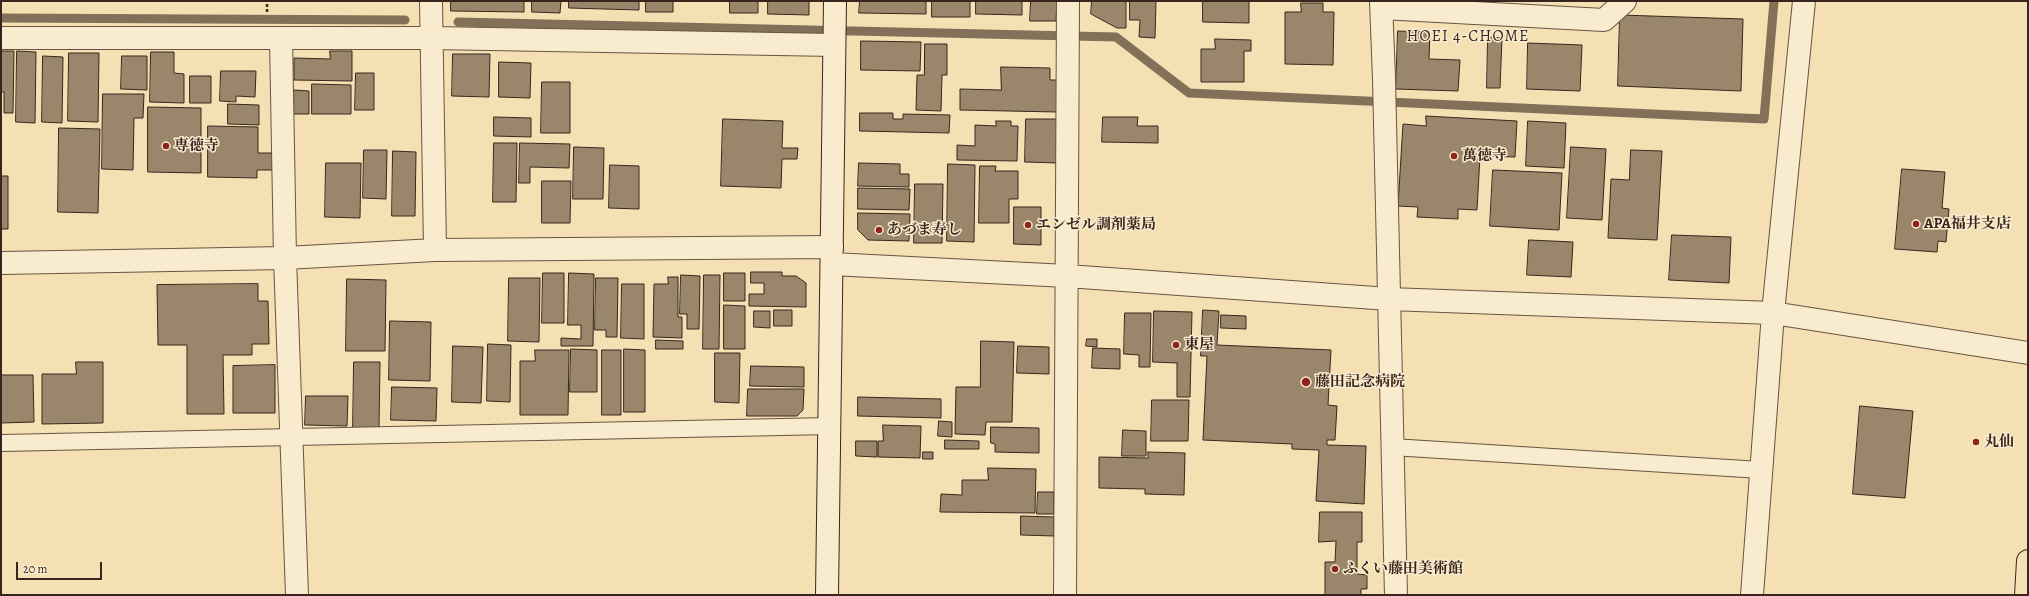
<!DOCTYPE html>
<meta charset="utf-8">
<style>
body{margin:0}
#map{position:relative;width:2029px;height:596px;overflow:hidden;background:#f4e0b3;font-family:Alegreya,serif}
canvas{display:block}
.frame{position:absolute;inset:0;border:2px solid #38261e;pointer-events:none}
.scale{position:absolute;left:16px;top:562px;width:86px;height:18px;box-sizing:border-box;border:2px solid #38261e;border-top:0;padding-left:5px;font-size:12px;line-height:14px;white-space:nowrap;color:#38261e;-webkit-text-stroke:3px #f8ebce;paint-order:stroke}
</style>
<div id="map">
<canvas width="2029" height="596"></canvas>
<div class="frame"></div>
<div class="scale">20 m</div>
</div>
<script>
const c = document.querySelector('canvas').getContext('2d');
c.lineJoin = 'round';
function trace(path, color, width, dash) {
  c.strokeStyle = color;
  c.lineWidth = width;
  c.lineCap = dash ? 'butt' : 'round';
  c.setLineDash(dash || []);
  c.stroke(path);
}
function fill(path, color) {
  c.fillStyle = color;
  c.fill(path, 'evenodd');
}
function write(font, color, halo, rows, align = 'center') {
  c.font = font + ' Alegreya,"Noto Serif JP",serif';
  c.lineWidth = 3;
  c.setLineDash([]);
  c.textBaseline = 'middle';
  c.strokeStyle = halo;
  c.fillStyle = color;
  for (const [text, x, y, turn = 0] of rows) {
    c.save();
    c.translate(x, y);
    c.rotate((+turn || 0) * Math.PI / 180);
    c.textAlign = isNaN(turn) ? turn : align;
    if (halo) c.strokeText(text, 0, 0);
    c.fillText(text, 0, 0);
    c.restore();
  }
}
trace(new Path2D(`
 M1 18 405 20
 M458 22 1116 37 1189 93 1764 119 1774 1`), '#827059', 9);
const building = new Path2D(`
 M451 1H524V12L451 11Z
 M532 1H561L560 13 532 12Z
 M569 1H639V10L569 8Z
 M646 1H673V12H646Z
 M730 1H758V13H730Z
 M768 1H809V15L768 14Z
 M860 1H926V14L859 13Z
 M932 1H970V17H932Z
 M976 1H1022V15L976 14Z
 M1031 1H1057L1056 21H1030Z
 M1092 1H1126V28H1117L1091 14Z
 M1130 1H1156L1155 38 1139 37 1140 20H1130Z
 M1203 1H1249V23L1203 22Z
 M1301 3H1323V12H1334L1333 65 1285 64V12H1301Z
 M1620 15 1743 19 1741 91 1618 86Z
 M1398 31 1430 32 1429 59 1460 60 1458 91 1396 89Z
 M1488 37 1502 38 1500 88H1487Z
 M1215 39 1251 40V51H1244V82H1201V49H1215Z
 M861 41 921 42 920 71 861 70Z
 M1528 43 1582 45 1580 91 1527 89Z
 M925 44H947V75H942L941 111 916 110 917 75H924Z
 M1 51H14L13 113H4V92H1Z
 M17 51 36 52 35 123 16 122Z
 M330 51H352V81L294 80V58L330 59Z
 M151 52H174V73L184 74V103L150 102Z
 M69 53H99L98 122 68 121Z
 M453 54H490L489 97 452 96Z
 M43 56 63 57 62 123 42 122Z
 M122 56H147V90L121 89Z
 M499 62 531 63 530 98 499 97Z
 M1001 67 1050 68V80H1058L1057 112 960 110V89L1001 90Z
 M221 71H256L255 97 236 96V102L220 101Z
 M356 73H374V110H355Z
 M190 76H211V103H190Z
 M542 82H570V133H541Z
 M312 84 351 85V114H312Z
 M294 90 309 91V114H294Z
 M103 94H144L143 118H134L133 170 102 169Z
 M228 104 259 105V125L228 124Z
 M148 107 201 108V173L148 172Z
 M860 113H893V119H903V114L950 115 949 133 860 131Z
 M1426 116 1517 121 1515 157 1480 156 1477 210 1458 209V219L1417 217 1418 207 1398 206 1403 124 1426 126Z
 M494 117 531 118V137L494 136Z
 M1103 117H1138L1137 126H1158V143L1102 142Z
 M723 119 783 121 782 148H798L797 159H782L781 188 721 186Z
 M1026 119H1059L1058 163 1025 162Z
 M996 121H1011V126H1018L1017 161 957 160V145L975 146V125L996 126Z
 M1528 121 1566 123 1564 168 1526 166Z
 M208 126 258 127V153H274L273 170H257V178L208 177Z
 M59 128 100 129 98 213 58 212Z
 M494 143H517L516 202H493Z
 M520 143 570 144 569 168 530 167V183H519Z
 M574 147 604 148 603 199H573Z
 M1571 147 1606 149 1602 220 1567 218Z
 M364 150H387L386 199 363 198Z
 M1631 150 1662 151 1657 240 1608 238 1611 179 1629 180Z
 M393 151 416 152 415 216H392Z
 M326 163H361L360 218 325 217Z
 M859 163 900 164V174H909V187L858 186Z
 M948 164 975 165 974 242 947 241Z
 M610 165 639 166V209L609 208Z
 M980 166H996L995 171H1018V199H1009V223H979Z
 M1902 169 1945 172 1942 208 1949 209 1946 242 1938 241 1937 252 1895 249Z
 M1493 170 1562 173 1559 230 1490 226Z
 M1 176H8V229H1Z
 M542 181H571L570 223H542Z
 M915 184H943L942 243H914Z
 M858 188 910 189 909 210 858 209Z
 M1014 207H1041V245L1014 244Z
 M858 213 910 214 909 241 868 240 858 230Z
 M1672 235 1731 237 1729 283 1669 280Z
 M1529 240 1573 242 1571 277 1527 275Z
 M751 272H782V276H796L806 283V307L749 306V294H764V283H751Z
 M543 273H564V323H542Z
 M569 273 594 274 593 346H561V338L581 339V325H568Z
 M724 273H745V301H724Z
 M681 275 700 276 699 329H687V314H680Z
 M704 275H720L719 349H703Z
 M668 277H678V317H682V338L653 337 654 284H668Z
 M509 278H540L539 342 508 341Z
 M596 278H618L617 337H606V330H595Z
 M347 279 386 280 385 351H346Z
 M258 284V301H268L269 344H252V355H223L224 414H187V345H158L157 285Z
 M622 284H644V339L621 338Z
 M724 305 745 306V349H724Z
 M774 310H792V326H774Z
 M1203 310 1219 311 1217 345 1331 350 1328 405 1337 406 1335 440H1327V445L1366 446 1364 504 1316 501 1319 450 1292 449V444L1203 440 1207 356H1201Z
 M754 311H770V328L754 327Z
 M1154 311 1192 312 1190 397H1177V363L1153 362Z
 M1125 313H1151L1150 367H1139V355L1124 354Z
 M1221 315 1246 316V329L1221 328Z
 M390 321 431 322 430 381 389 380Z
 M1087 339H1097V347L1086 346Z
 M656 340 683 341V349H656Z
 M981 341 1014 342 1012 422H986L985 435 955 434 956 387H980Z
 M488 344 511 345 510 402 487 401Z
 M453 346 483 347 481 403 452 402Z
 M1018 346 1049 347V374L1017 373Z
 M1093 348 1120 349V369L1092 368Z
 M571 349 597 350V392H570Z
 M624 349 645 350V412H624Z
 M535 350H569L568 415H520V361H535Z
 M602 350H621V415H602Z
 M715 353H740L739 403 715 402Z
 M76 362H103V423L42 424V374H76Z
 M354 362H380L379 428H353Z
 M275 365V413H233V366Z
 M751 366 804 367V387L750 386Z
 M1 375H33L34 422 1 423Z
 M392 387 437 388 436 421 391 420Z
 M748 389H804L803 410 797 416H747Z
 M306 396H348L347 426 305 425Z
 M858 397 941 399V418L858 416Z
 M1152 400H1189L1188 441H1151Z
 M1860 406 1913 411 1905 498 1853 494Z
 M939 421 952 422V437L938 436Z
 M883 425 921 426 920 458 878 457V441H883Z
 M991 427 1039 428V453L995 452V444L991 443Z
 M1123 430 1146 431V456H1122Z
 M945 440 979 441V449H945Z
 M856 441H877V457L856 456Z
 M923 452H933V459H923Z
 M1148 452 1185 453 1184 495 1145 494V489L1099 488V457L1148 458Z
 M988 468 1036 469 1035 513 940 512 941 494 962 495V480H988Z
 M1038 492H1054V514H1037Z
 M1320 512H1362V542H1357V574L1367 575V589H1361V595H1325V562H1335L1336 541 1319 542Z
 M1021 516 1054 517V536L1021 535Z`);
fill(building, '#9a876b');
trace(building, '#38261e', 1);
const lane = new Path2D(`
 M1 443 830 426
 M1392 447 1761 470`);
const street = new Path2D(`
 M431 1 435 250
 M1381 1 1384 79 1396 595
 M1382 8 1604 20 1625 1
 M1 38H432L834 45
 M281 38 285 258 297 595
 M1 263 285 258 435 250 832 247
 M832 264 1067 276 1389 299 1773 313 2028 353
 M1065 595 1068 1
 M1752 595 1773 313 1804 1`);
const secondary = new Path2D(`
 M827 595 835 1`);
const primary = new Path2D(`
 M2026 595 2028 561`);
trace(lane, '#675443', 18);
trace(street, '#675443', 24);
trace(secondary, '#38261e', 24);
trace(primary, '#38261e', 24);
trace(new Path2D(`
 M267 12V1`), '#38261e', 2.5, [3, 2]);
trace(lane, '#f8ebce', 16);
trace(street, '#f8ebce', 22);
trace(secondary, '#f8ebce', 22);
trace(primary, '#f4e0b3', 22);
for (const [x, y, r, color] of [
 [166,146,4,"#8f2418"],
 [1454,156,4,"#8f2418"],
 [1916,224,4,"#8f2418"],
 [1028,225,4,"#8f2418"],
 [879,230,4,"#8f2418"],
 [1176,345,4,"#8f2418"],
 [1306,382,5,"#8f2418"],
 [1976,442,4,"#8f2418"],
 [1335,569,4,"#8f2418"]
]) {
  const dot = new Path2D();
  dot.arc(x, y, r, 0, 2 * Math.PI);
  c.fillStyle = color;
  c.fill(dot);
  trace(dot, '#f8ebce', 1.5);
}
write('bold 15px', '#38261e', '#f8ebce', [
 ["専徳寺",174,146],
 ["萬徳寺",1462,156],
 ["APA福井支店",1924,224],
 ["エンゼル調剤薬局",1036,225],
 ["あづま寿し",887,230],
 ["東屋",1184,345],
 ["藤田記念病院",1315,382],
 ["丸仙",1984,442],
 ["ふくい藤田美術館",1343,569]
], 'left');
c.letterSpacing = '1px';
write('16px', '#38261e', '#f8ebce', [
 ["HOEI 4-CHOME",1468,37]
]);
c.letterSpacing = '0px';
</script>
